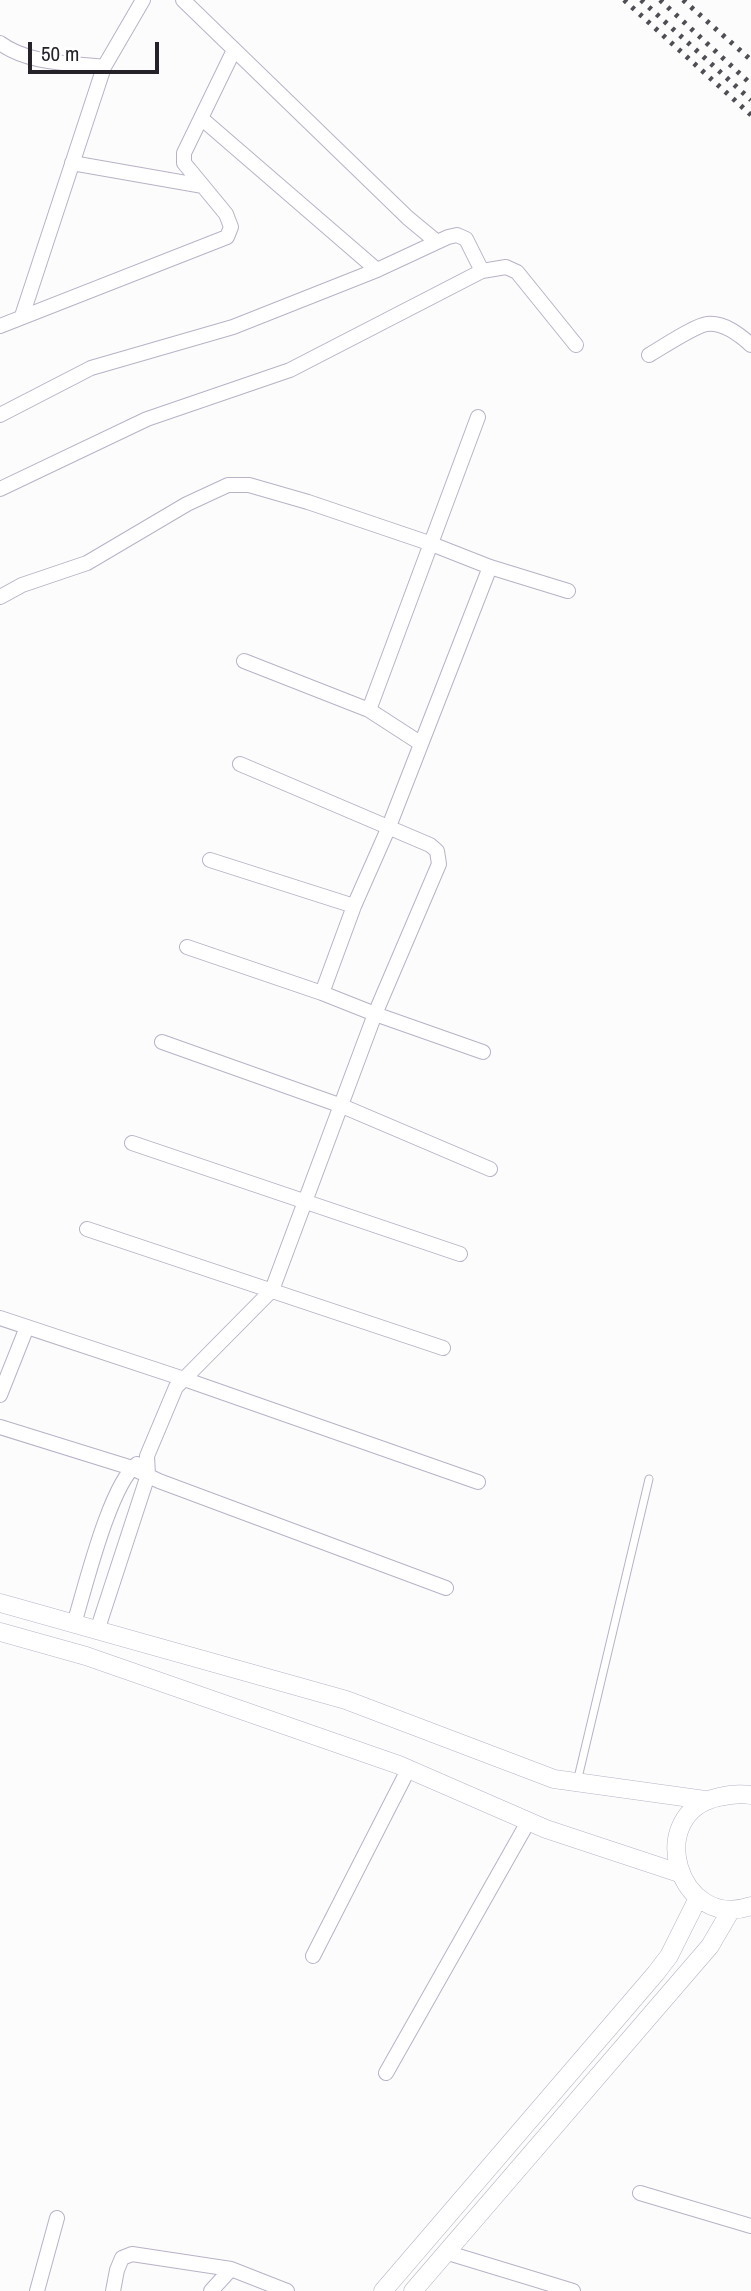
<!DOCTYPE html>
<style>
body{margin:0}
#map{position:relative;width:751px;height:2291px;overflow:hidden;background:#fbfcfb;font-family:"Archivo Narrow",sans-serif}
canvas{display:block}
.scale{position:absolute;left:28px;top:42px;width:131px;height:32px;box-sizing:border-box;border:4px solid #25222a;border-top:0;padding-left:9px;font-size:21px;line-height:24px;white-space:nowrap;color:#25222a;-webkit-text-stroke:5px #fff;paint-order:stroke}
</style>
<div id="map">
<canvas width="751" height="2291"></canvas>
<div class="scale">50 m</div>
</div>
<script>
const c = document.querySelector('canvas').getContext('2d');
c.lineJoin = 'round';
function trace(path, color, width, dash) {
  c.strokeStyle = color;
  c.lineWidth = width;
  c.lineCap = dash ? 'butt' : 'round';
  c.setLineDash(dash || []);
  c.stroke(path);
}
const service = new Path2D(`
 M577 1782 649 1479`);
const minor = new Path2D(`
 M183 0 408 218 437 242
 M0 43C28 64 70 63 104 67L143 0
 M201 118 377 270
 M72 163 203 186
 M22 316 104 67
 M0 326 227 237 231 227 226 214 184 163V153L234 50
 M649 355C661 348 696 325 707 324 724 322 740 335 751 345
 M0 415 91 368 233 327 377 270 448 237 457 235 466 239 482 271
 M0 489 147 419 290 370 482 271 506 267 517 272 576 345
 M0 597 22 585 87 563 187 504 228 485H249L308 502 429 543 490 567 568 591
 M244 661 369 710
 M420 743 369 710 478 417
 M240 764 430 845 437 851 439 864 375 1014 483 1052
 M210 860 354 906
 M187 947 322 993
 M162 1042 342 1106 490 1169
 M132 1143 460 1254
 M87 1229 443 1348
 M0 1318 184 1379 272 1290 375 1014 322 993 354 906 388 829 490 567
 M0 1395 27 1327
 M0 1427 132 1468 159 1481 446 1588
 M74 1624C85 1588 110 1484 137 1464
 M97 1631 148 1475 147 1456 176 1387 184 1379 478 1482
 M313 1956 408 1770
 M386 2073 528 1822
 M640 2193 751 2226
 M445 2252 573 2291
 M37 2291 57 2218
 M113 2291 117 2270 122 2258 132 2254 231 2269 287 2291
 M211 2291 231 2269`);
const tertiary = new Path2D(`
 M0 1603 346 1700 554 1779 705 1800
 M0 1632 86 1656 399 1765 546 1829 679 1873
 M751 1795C739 1793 731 1794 719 1797 643 1813 678 1932 751 1906
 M383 2291 656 1973 669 1956 698 1898
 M413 2291 710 1946 731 1910`);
trace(service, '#b9b2c7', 9);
trace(minor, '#b9b2c7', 16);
trace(tertiary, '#b9b2c7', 19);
trace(service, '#fff', 7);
trace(minor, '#fff', 14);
trace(tertiary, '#fff', 18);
trace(new Path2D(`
 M624 0 751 115
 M641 0 751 100
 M660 0 751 84
 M683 0 751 60`), '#504e54', 5, [3.5, 7]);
</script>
